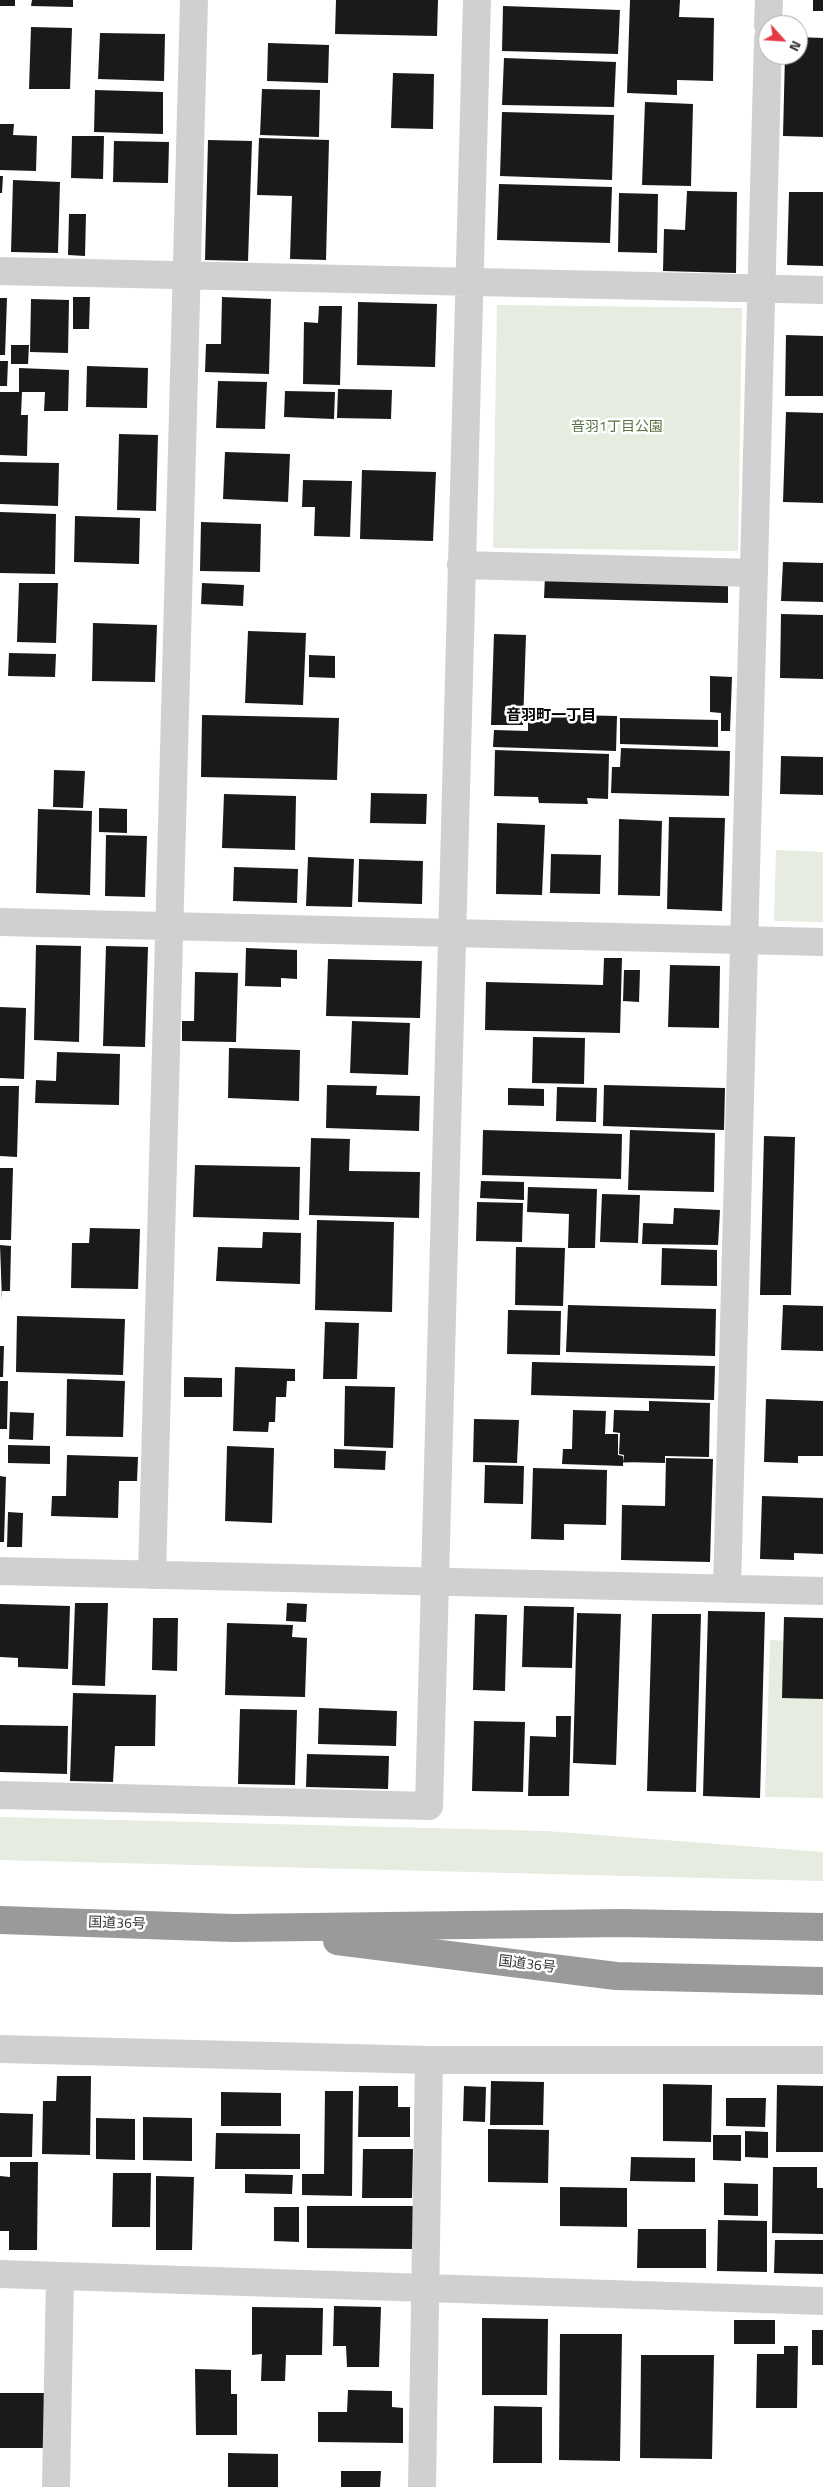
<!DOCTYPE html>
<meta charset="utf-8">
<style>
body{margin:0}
#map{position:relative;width:823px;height:2487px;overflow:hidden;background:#fff;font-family:"Titillium Web",sans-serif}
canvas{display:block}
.north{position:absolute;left:758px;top:15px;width:50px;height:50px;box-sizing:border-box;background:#fff;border:1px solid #adadad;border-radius:50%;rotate:116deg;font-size:14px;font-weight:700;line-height:20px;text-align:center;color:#333}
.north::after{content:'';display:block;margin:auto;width:18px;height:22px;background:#e63946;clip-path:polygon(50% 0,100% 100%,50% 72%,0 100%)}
</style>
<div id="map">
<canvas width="823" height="2487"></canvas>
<div class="north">N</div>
</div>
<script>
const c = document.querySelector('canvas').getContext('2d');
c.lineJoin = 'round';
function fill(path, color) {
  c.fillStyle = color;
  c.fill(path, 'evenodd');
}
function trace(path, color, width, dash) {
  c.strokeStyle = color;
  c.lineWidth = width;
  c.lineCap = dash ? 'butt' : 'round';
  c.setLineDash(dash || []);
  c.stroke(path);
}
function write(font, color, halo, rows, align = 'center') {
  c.font = font + ' "Titillium Web","Noto Sans JP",sans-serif';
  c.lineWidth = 5;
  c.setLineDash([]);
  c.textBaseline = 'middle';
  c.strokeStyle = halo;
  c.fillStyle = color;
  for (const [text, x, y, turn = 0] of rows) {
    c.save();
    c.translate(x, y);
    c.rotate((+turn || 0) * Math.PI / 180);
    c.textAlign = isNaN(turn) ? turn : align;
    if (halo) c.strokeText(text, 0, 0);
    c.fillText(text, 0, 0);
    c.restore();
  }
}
fill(new Path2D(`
 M497 305 742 308 738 551 493 548Z
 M776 850 823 852V922L774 921Z
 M770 1640 823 1642V1798L765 1797Z
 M0 1817 546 1831 823 1852V1881L0 1860Z`), '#e6ecdf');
fill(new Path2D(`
 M0 0H15V6H0Z
 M32 0H73V7L31 6Z
 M336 0H438L437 36 335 34Z
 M630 0H680L679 17 714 18 713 81 677 80V95L627 93Z
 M813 0H823V11H813Z
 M503 6 620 10 618 54 502 51Z
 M31 27 72 28 70 89H29Z
 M100 33 165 34 164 81 98 79Z
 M798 37 823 38V137L783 136 785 55H798Z
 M268 43 329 45 328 83 267 81Z
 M504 58 616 62 614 107 502 105Z
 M393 73 434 74 433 129 391 128Z
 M262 89 320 90 319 137 260 135Z
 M95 90 163 92V134L94 132Z
 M645 102 693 104 691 186 642 185Z
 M502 112 614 115 612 180 500 176Z
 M0 124H14L13 135 37 136 36 171 0 170Z
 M72 136H104L103 179 71 178Z
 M259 138 329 140 326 260 290 259 292 196 257 195Z
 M208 140 252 141 248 261 205 260Z
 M114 141 169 142 168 183 113 182Z
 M0 176H3L2 193H0Z
 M13 180 60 182 58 253 11 252Z
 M499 184 612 187 610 243 497 240Z
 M687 191 737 192 736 273 663 271 664 229 685 230Z
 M789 192H823V266L787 265Z
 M619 193 658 194 657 253 618 252Z
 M69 214H86L85 256 68 255Z
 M73 297H90L89 329H73Z
 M222 297 271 299 269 374 205 372 206 344H221Z
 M0 298H7L5 355H0Z
 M31 299 69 300 68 353 30 352Z
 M358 302 437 304 435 367 357 365Z
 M319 306H342L340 385 303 384 304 322 318 323Z
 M786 335 823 336V396H785Z
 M11 345H29L28 364H11Z
 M0 361H8L7 386H0Z
 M87 366 148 368 147 408 86 407Z
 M19 368 69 370 68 411H44L45 392H22L21 415H28L27 456 0 455V392H19Z
 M218 381 267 382 265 429 216 428Z
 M338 389 392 390 391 419 337 418Z
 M285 391 335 392 334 419 284 417Z
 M786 412 823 413V503L783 502Z
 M119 434 158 435 156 511 117 510Z
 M225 452 290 454 288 502 223 499Z
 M0 462 59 463 58 506 0 504Z
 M362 470 436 472 433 541 360 539Z
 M303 480 352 481 350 537 314 536 315 507H302Z
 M0 512 56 514 55 574 0 573Z
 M75 516 140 518 139 564 74 562Z
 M201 522 261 524 260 572 200 571Z
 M783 562 823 563V602L781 601Z
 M545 576 728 581V603L544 598Z
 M19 583H58L56 643 17 642Z
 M202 583 244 585 243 606 201 604Z
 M781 614 823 615V679L780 678Z
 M93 623 157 625 155 682 92 681Z
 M248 631 306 633 303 705 245 703Z
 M494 634 526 635 523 725H491Z
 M9 653 56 654 55 677 8 676Z
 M309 655 335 656V678L309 677Z
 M710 676 732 677 730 731H721V713L710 712Z
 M528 714 617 716 616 751 493 747 494 730 528 731Z
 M202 715 339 718 337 780 201 777Z
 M620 718 718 720V747L620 744Z
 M621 748 730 751 729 796 611 793 612 767H620Z
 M495 750 609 754 608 799 587 798 588 804 539 803 538 797 494 796Z
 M781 756 823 757V795L780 794Z
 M54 770 85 771 83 808 53 807Z
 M371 793 427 794 426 824 370 823Z
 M224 794 296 796 295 850 222 848Z
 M99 808 127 809V833L99 832Z
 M38 809 92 811 90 895 36 893Z
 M669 817 725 818 722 911 667 909Z
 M619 819 662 821 660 896 618 895Z
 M497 823 545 825 542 895 496 894Z
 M106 835 147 836 145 897 105 896Z
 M551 854 601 855 600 894 550 893Z
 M308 857 354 859 352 907 306 906Z
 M359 859 423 861 422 904 358 902Z
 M234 867 298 869 297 903 233 901Z
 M36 945 81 946 79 1042 34 1040Z
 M106 946 148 947 145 1047 103 1046Z
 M246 948 297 950V979L281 978V987L245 986Z
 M604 958H622L620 1033 485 1030 486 982 603 985Z
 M328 959 422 961 420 1018 326 1016Z
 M670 965 720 966 719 1028 668 1027Z
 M624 970H640L639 1002 623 1001Z
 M195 972 238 973 236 1042 182 1041V1021H194Z
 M0 1007 26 1008 24 1079 0 1078Z
 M352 1021 410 1023 408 1075 350 1073Z
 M533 1037 585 1038 584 1084 532 1083Z
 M229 1048 300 1050 299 1101 228 1098Z
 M57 1052 120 1054 119 1105 35 1103 36 1080 56 1081Z
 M327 1085 377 1086 376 1095 420 1096 419 1131 326 1128Z
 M604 1085 725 1088 724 1130 603 1126Z
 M0 1086H19L17 1157 0 1156Z
 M557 1087 597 1088 596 1122 556 1121Z
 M508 1088 544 1089V1106L508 1105Z
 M483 1130 622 1134 621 1179 482 1175Z
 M630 1130 715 1133 714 1192 628 1190Z
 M764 1136 795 1137 791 1295H760Z
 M311 1138 350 1139 349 1171 420 1172 419 1218 309 1215Z
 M195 1165 300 1167 299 1220 193 1217Z
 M0 1168H13L11 1240H0Z
 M481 1181 524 1182V1200L480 1198Z
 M528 1187 597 1189 595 1248H568L569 1214 527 1212Z
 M602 1194 640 1195 638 1243 600 1242Z
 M477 1202 523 1203 522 1242 476 1241Z
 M674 1208 720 1210 718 1245 642 1244 643 1223 673 1224Z
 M317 1220 394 1222 392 1312 315 1310Z
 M90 1228 140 1229 138 1289 71 1288 72 1243H89Z
 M263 1232 301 1233 300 1284 216 1281 218 1247 262 1248Z
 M0 1245 11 1246 10 1291H2V1301Z
 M516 1247 565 1248 563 1306 515 1305Z
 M662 1248 717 1250V1286L661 1285Z
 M568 1305 716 1309 715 1356 566 1352Z
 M783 1305 823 1306V1351L781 1350Z
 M508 1310 561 1311 560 1355 507 1354Z
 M17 1316 125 1319 123 1375 16 1372Z
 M325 1322 359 1323 357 1379H323Z
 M0 1346H4L3 1377H0Z
 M532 1362 715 1366 714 1400 531 1395Z
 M235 1367 295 1369V1381H287L286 1397H276L275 1422H269L268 1432 233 1431Z
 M184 1377 222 1378V1397H184Z
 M67 1379 125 1381 123 1437 66 1436Z
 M0 1381H8L7 1429H0Z
 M345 1386 395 1387 393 1448 344 1446Z
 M766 1399 823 1401V1456H798V1463L764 1462Z
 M649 1401 710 1403 709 1457 665 1456V1463L623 1462 624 1455 619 1454 620 1433 613 1432 614 1410 649 1411Z
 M573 1410 606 1411 605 1434H618V1455L623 1456V1466L562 1464 563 1449H572Z
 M10 1412 34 1413 33 1440 9 1439Z
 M474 1419 519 1420 517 1463 473 1462Z
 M8 1445 50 1446V1464L8 1463Z
 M227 1446 274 1448 272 1523 225 1521Z
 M334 1449 386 1451 385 1470 334 1468Z
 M67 1455 138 1457 137 1481H119L118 1518 51 1516 52 1496H66Z
 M666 1458 713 1459 710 1562 621 1560 622 1505 665 1506Z
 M485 1465 524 1466 523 1504 484 1503Z
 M533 1468 607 1470 606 1525 564 1524V1540L531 1539Z
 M0 1476 6 1477 4 1542H0Z
 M762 1496 823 1498V1554L794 1553V1560L760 1559Z
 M8 1512 23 1513 22 1547H7Z
 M75 1603H108L105 1686 72 1685Z
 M287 1603 307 1604 306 1622 286 1621Z
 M0 1604 70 1606 68 1669 18 1667V1658L0 1657Z
 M524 1606 574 1607 572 1668 522 1667Z
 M708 1611 765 1612 760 1798 703 1796Z
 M577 1613 621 1614 616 1765 573 1763Z
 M475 1614 507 1615 505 1691 473 1690Z
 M652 1614H701L696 1792 647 1791Z
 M784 1617 823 1618V1699L782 1698Z
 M153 1618H178L177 1671 152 1670Z
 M227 1623 293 1625 292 1637 307 1638 305 1697 225 1695Z
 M73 1693 156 1695 155 1746H115L113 1782 70 1781Z
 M319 1708 397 1711 396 1746 318 1744Z
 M240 1709 297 1710 295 1785 238 1784Z
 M556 1716H571L569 1796H528L530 1736 556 1737Z
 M474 1721 525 1722 523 1792 472 1791Z
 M0 1725 68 1726 67 1774 0 1772Z
 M307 1754 389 1756 388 1789 306 1787Z
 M57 2076H91L90 2155 42 2154 43 2101H56Z
 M491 2081 544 2082 543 2125H490Z
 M663 2084 712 2085 711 2142 663 2141Z
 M777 2085 823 2086V2152H776Z
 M359 2086H398V2107H410V2137H358Z
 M464 2086 486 2087 485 2122 463 2121Z
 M325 2091H353L352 2196 302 2195V2174H324Z
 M221 2092 281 2093V2126H221Z
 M726 2098H766L765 2127 726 2126Z
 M0 2113 33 2114 32 2157H0Z
 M143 2117 192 2118V2161L143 2160Z
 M96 2118 135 2119V2160L96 2159Z
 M488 2129 549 2130 548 2183 488 2182Z
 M745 2131 768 2132V2158L745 2157Z
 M216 2133 300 2134V2169H215Z
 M713 2135H741V2161L713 2160Z
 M363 2149H413L412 2198H362Z
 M631 2157 695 2158V2182L630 2181Z
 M10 2162H38L37 2250H9V2231H0V2176L10 2177Z
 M773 2167H817V2188H823V2234L772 2233Z
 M113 2173H151L150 2227H112Z
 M245 2174 293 2175 292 2194 245 2193Z
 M156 2176 194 2177 192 2250H156Z
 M724 2183 758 2184V2216L724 2215Z
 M560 2187 627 2188V2227L560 2226Z
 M307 2206H415L414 2249 307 2248Z
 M274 2207H299V2242L274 2241Z
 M718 2220 767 2221V2272L717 2271Z
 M638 2229H706V2268H637Z
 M775 2240H823V2274L774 2273Z
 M334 2306 381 2307 379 2367H347L346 2346H333Z
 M252 2307 323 2308 322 2355H286L285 2381H261L262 2354 252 2355Z
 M482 2318 548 2319 547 2395H482Z
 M734 2320H775V2344H734Z
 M812 2330H823V2365H812Z
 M560 2334H622L620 2461 559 2460Z
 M784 2346H798L797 2408H756L757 2354H784Z
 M641 2355H714L712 2459 640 2458Z
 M195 2369 231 2370V2394H237V2435H196Z
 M348 2390 392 2391V2407L403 2408V2443L318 2442V2412H347Z
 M0 2393H48V2448H0Z
 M494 2406 542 2407V2463H493Z
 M228 2453 278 2454V2487H228Z
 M341 2471H381L380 2487H341Z`), '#1a1a1a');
trace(new Path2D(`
 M768 25 769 0
 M0 271 823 290
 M461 565 754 573
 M0 922 823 942
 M0 1571 823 1591
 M152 1575 194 0
 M727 1589 768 38
 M0 1795 429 1806 477 0
 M0 2049 429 2060H823
 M0 2274 823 2301
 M56 2487 60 2276
 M422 2487 429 2060`), '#d0d0d0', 28);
trace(new Path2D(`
 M0 1920 233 1928 622 1923 823 1927
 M337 1941 616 1976 823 1981`), '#9a9a9a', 28);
write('14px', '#56703f', '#fff', [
 ["音羽1丁目公園",617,428]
]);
write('14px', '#333', '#fff', [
 ["国道36号",117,1924,2],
 ["国道36号",527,1965,7]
]);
write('bold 15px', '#000', '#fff', [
 ["音羽町一丁目",551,716]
]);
</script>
